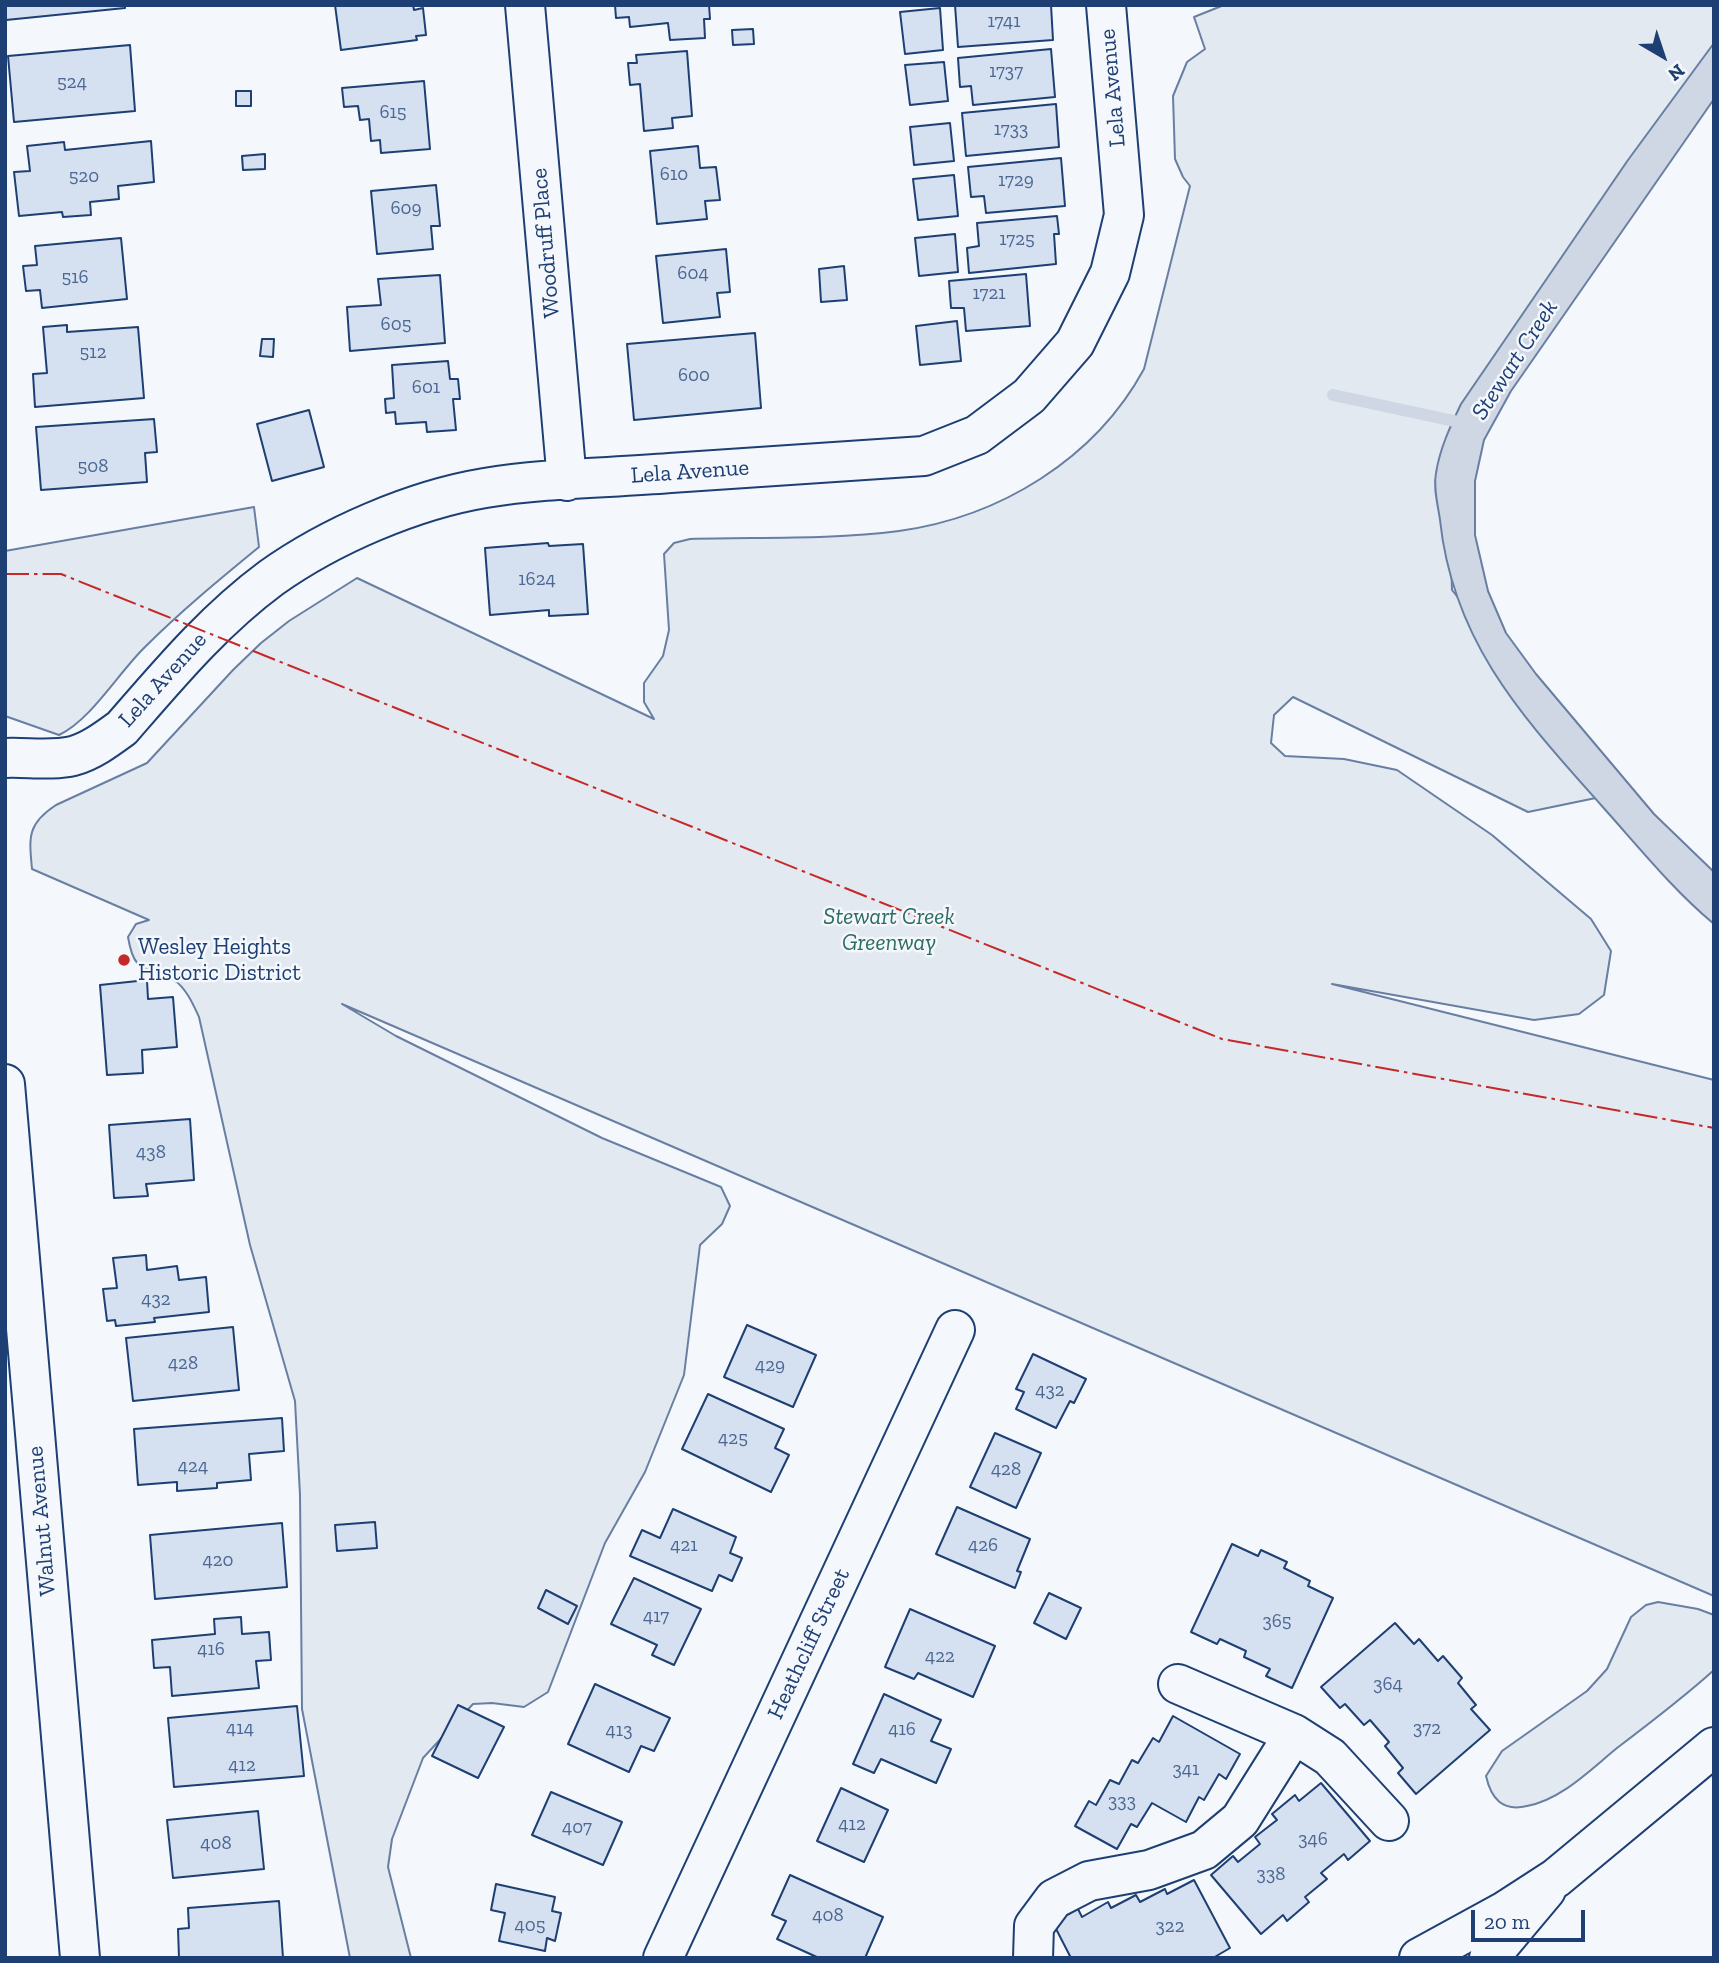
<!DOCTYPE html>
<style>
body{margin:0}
#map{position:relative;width:1719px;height:1963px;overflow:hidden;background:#f4f7fb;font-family:"Zilla Slab",serif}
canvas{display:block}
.frame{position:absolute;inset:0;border:7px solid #1d3f73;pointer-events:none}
.north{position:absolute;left:1628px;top:21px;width:70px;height:70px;-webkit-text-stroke:5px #f4f7fb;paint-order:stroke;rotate:141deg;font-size:19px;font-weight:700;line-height:28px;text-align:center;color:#1d3f73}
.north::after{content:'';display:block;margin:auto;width:24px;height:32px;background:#1d3f73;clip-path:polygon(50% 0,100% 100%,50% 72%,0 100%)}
.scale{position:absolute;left:1471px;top:1910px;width:114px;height:32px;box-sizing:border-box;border:4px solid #1d3f73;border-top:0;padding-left:9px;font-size:21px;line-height:24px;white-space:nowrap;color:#1d3f73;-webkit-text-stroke:5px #f4f7fb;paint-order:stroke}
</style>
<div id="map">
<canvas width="1719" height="1963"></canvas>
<div class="frame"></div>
<div class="north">N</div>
<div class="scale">20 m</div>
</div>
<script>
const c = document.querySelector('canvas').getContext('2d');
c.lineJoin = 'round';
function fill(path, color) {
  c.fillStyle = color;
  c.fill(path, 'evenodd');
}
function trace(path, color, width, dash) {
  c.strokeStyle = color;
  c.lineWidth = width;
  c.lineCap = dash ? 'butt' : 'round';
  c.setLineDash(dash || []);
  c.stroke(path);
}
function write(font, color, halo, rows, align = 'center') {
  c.font = font + ' "Zilla Slab",serif';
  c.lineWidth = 5;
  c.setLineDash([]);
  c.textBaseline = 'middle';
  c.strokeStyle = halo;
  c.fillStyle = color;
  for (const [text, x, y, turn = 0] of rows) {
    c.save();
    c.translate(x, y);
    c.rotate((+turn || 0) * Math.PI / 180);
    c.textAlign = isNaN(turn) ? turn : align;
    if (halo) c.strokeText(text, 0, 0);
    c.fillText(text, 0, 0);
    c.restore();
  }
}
const green = new Path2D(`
 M1224 5H1714V79L1633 188 1449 492 1452 590 1615 794 1528 812 1293 697 1274 715 1271 743 1285 756 1344 759 1397 770 1492 835 1591 919 1611 951 1604 995 1579 1014 1534 1020 1332 984 1714 1080V1596L342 1004 396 1036 602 1138 721 1187 730 1206 722 1224 700 1245 684 1375 645 1472 605 1543 548 1692 524 1707 492 1703 473 1704 423 1758 392 1839 388 1867 411 1958H350L302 1709 300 1495 295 1401 250 1245 199 1017C193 1004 186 988 174 980 148 963 135 979 128 937L136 924 149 920 32 869C29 837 27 824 56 805L147 763 233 670 261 643 289 621 357 578 654 719 644 702V683L663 656 669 630 664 554 674 543 690 539C759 537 830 540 899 531 1000 517 1095 459 1144 369L1190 186 1183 177 1175 159 1173 96 1187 62 1205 49 1194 17Z
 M254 507 259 547C220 579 181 611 145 647 119 672 91 720 59 735L5 716V551Z
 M1658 1602 1698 1609 1714 1615V1670C1683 1698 1650 1723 1617 1748 1590 1770 1562 1799 1527 1806 1502 1812 1491 1798 1486 1776L1502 1751 1587 1691 1607 1669 1631 1617 1646 1605Z`);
fill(green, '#e3e9f0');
trace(green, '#687fa3', 2);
const water = new Path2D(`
 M1714 43V99L1511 391 1484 440 1475 481V535L1488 591 1506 633 1536 674 1654 814 1714 872V924C1672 889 1637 845 1601 805 1523 717 1453 643 1440 520 1438 505 1433 488 1436 473 1440 448 1450 427 1461 404L1628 160Z`);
fill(water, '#cfd7e4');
trace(water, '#687fa3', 2);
trace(new Path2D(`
 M1333 395 1468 424`), '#cfd7e4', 12);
const building = new Path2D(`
 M5 5H125V8L6 20Z
 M335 5H413L414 10 423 8 426 35 416 36 417 40 341 50Z
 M615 5H709L710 19H704L705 38 670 40 668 23 630 27 629 17 616 18Z
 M955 5H1051L1053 40 958 47Z
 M940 8 943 50 905 54 900 12Z
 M753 29 754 44 733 45 732 30Z
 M130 45 135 111 14 122 8 56Z
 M1051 49 1055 97 973 105 971 86 960 87 958 58Z
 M687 51 692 116 672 118 673 128 644 131 640 84 630 85 628 63H637L636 55Z
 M944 62 948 101 910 105 905 65Z
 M424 81 430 149 381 153 380 140 371 141 369 119 360 120 358 106 344 107 342 88Z
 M236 91H251V106H236Z
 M1056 104 1059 147 966 156 962 113Z
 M950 123 954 161 914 165 910 127Z
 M151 141 154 182 118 186 119 199 90 202 91 215 63 217 62 212 19 216 14 172 30 171 27 146 64 142 65 150Z
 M698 146 700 168 716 167 720 200 705 201 707 219 657 224 650 151Z
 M265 154V169L243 170 242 156Z
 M1061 158 1065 206 986 213 984 196 971 197 968 167Z
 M954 175 958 216 918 220 913 179Z
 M436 185 440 226H431L433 249 377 254 371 191Z
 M1057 216 1059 234H1054L1056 264 969 273 967 248 979 246 977 223Z
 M955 234 958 272 919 276 915 238Z
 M121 238 127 299 42 308 40 290 26 291 23 266 37 265 35 246Z
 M726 249 730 292 717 293 720 317 663 323 656 256Z
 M844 266 847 300 821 302 819 269Z
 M1026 274 1030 326 966 331 964 308H951L949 281Z
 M440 275 445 343 350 351 347 307 381 305 378 279Z
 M957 321 961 361 920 365 916 326Z
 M67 325V332L138 327 144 398 35 407 33 374 47 373 43 327Z
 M755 333 761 408 634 420 627 344Z
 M262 339H274L273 357 260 356Z
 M448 361 450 379H458L460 399H453L456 430 427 432 426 422 396 424 395 412 386 413 385 399 394 398 392 365Z
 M309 410 324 467 272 481 257 424Z
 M154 419 157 452 145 453 147 482 41 490 36 427Z
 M548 543 549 546 583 544 588 614 549 616V610L490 615 485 548Z
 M147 980 148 999 173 997 177 1047 142 1050 143 1073 107 1075 100 985Z
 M190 1119 194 1180 146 1184 148 1196 114 1198 109 1125Z
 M146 1255 147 1270 177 1266 179 1280 206 1277 209 1312 154 1318 155 1322 116 1326 115 1320 107 1321 103 1289 117 1288 113 1258Z
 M747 1325 816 1355 793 1407 724 1377Z
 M233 1327 239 1390 133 1401 126 1338Z
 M1033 1354 1086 1379 1074 1403 1070 1401 1056 1428 1016 1409 1024 1392 1016 1389Z
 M708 1394 784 1429 775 1448 789 1455 771 1492 682 1449Z
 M282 1418 284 1451 249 1454 251 1480 217 1483V1488L177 1491V1482L138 1485 134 1429Z
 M995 1433 1041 1453 1016 1508 970 1487Z
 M957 1507 1030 1539 1017 1571 1021 1572 1015 1588 936 1554Z
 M673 1509 736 1537 730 1553 742 1558 732 1581 719 1575 712 1591 630 1556 642 1530 660 1538Z
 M375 1522 377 1548 337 1551 335 1525Z
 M282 1523 287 1587 155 1599 150 1535Z
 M1232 1544 1258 1556 1261 1550 1287 1562 1284 1568 1310 1581 1308 1586 1333 1598 1292 1688 1266 1676 1270 1669 1244 1657 1246 1651 1220 1639 1217 1644 1191 1632Z
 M634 1578 701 1609 674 1665 652 1655 657 1645 611 1624Z
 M546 1590 577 1606 568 1624 538 1608Z
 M1049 1593 1081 1608 1066 1639 1034 1623Z
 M910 1609 995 1646 973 1697 918 1673 914 1679 885 1667Z
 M241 1617 242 1634 269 1632 271 1660 256 1661 259 1688 172 1696 170 1667 154 1668 152 1640 215 1634 214 1619Z
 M1395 1623 1414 1644 1419 1639 1438 1661 1443 1656 1462 1678 1458 1683 1476 1705 1471 1709 1490 1730 1416 1794 1398 1773 1403 1768 1385 1746 1389 1742 1370 1720 1364 1725 1345 1704 1340 1708 1321 1687Z
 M595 1684 670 1718 654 1751 641 1746 629 1772 568 1744Z
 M884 1694 941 1720 931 1741 951 1749 936 1783 881 1759 874 1773 853 1764Z
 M458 1705 504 1727 478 1778 432 1756Z
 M297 1706 304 1776 174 1787 168 1718Z
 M1173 1716 1240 1754 1226 1779 1219 1774 1204 1800 1199 1797 1186 1822 1152 1803 1137 1827 1131 1824 1117 1849 1075 1826 1089 1801 1096 1805 1110 1780 1119 1784 1132 1760 1138 1763 1153 1738 1159 1742Z
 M1321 1783 1370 1841 1348 1860 1344 1854 1321 1873 1327 1879 1305 1897 1309 1902 1287 1921 1283 1915 1261 1934 1211 1875 1233 1856 1238 1862 1260 1844 1255 1837 1277 1820 1272 1814 1295 1795 1299 1801Z
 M841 1788 888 1810 864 1862 817 1841Z
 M551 1792 622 1822 603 1865 532 1835Z
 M258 1811 264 1869 173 1878 167 1820Z
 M790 1875 883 1917 865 1958H819L777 1939 786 1921 772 1915Z
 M1194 1880 1230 1948 1213 1958H1071L1053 1923 1078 1909 1082 1917 1108 1902 1111 1908 1136 1895 1140 1902 1165 1889 1167 1894Z
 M496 1884 555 1897 552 1911 561 1913 555 1941 547 1938 545 1951 499 1941 505 1913 491 1910Z
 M279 1901 283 1958H179L178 1929 189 1928 188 1908Z`);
fill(building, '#d5e0f0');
trace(building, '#1d3f73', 2);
const minor = new Path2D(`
 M525 5 567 481
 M5 758C27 757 52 761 73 756 91 751 107 739 122 728 169 674 213 621 271 578 330 536 413 500 485 488 545 478 609 478 670 473 754 467 839 462 924 456L977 435 1029 396 1075 343 1110 273 1124 215 1106 5
 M5 1084 80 1958
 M1178 1684 1294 1734 1330 1757 1389 1821
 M663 1958 955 1330
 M1033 1958 1034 1926 1054 1899 1089 1881 1149 1870 1204 1850 1240 1820 1294 1734
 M1489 1958 1546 1890`);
const major = new Path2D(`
 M1419 1958 1505 1911 1556 1878 1714 1747`);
trace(minor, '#1d3f73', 42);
trace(major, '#1d3f73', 42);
trace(minor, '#f4f7fb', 38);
trace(major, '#f4f7fb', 38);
trace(new Path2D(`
 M5 574H61L1222 1039 1714 1128`), '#c62828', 2, [24, 5, 3.5, 5]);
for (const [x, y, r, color] of [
 [124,960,7,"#c62828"]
]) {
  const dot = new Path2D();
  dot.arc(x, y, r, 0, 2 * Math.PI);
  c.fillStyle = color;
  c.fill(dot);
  trace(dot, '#f4f7fb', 2.5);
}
write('19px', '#4b6792', null, [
 ["1741",1004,22],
 ["1737",1006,72],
 ["524",72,83],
 ["615",393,113],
 ["1733",1011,130],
 ["610",674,175],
 ["520",84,177],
 ["1729",1016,181],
 ["609",406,209],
 ["1725",1017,240],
 ["604",693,274],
 ["516",75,278],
 ["1721",989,294],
 ["605",396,325],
 ["512",93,353],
 ["600",694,376],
 ["601",426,388],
 ["508",93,467],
 ["1624",537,580],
 ["438",151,1153],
 ["432",156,1300],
 ["428",183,1364],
 ["429",770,1366],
 ["432",1050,1391],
 ["425",733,1439],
 ["424",193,1467],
 ["428",1006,1470],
 ["421",684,1546],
 ["426",983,1546],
 ["420",218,1561],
 ["417",656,1617],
 ["365",1277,1622],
 ["416",211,1650],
 ["422",940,1657],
 ["364",1388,1685],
 ["414",240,1729],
 ["372",1427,1729],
 ["416",902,1730],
 ["413",619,1731],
 ["412",242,1766],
 ["341",1186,1770],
 ["333",1122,1802],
 ["412",852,1825],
 ["407",577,1828],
 ["346",1313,1840],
 ["408",216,1844],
 ["338",1271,1875],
 ["408",828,1916],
 ["405",530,1926],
 ["322",1170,1927]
]);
write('23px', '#1d3f73', '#f4f7fb', [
 ["Lela Avenue",1113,88,-95],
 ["Woodruff Place",546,243,-95],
 ["Lela Avenue",690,472,-4],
 ["Lela Avenue",163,680,-48],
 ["Walnut Avenue",42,1521,-95],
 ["Heathcliff Street",809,1644,-65]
]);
write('italic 23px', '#2c6c60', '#f4f7fb', [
 ["Stewart Creek",889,917],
 ["Greenway",889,943]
]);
write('23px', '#1d3f73', '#f4f7fb', [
 ["Wesley Heights",138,947],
 ["Historic District",138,973]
], 'left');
write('italic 24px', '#1d3f73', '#f4f7fb', [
 ["Stewart Creek",1515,360,-57]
]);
</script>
